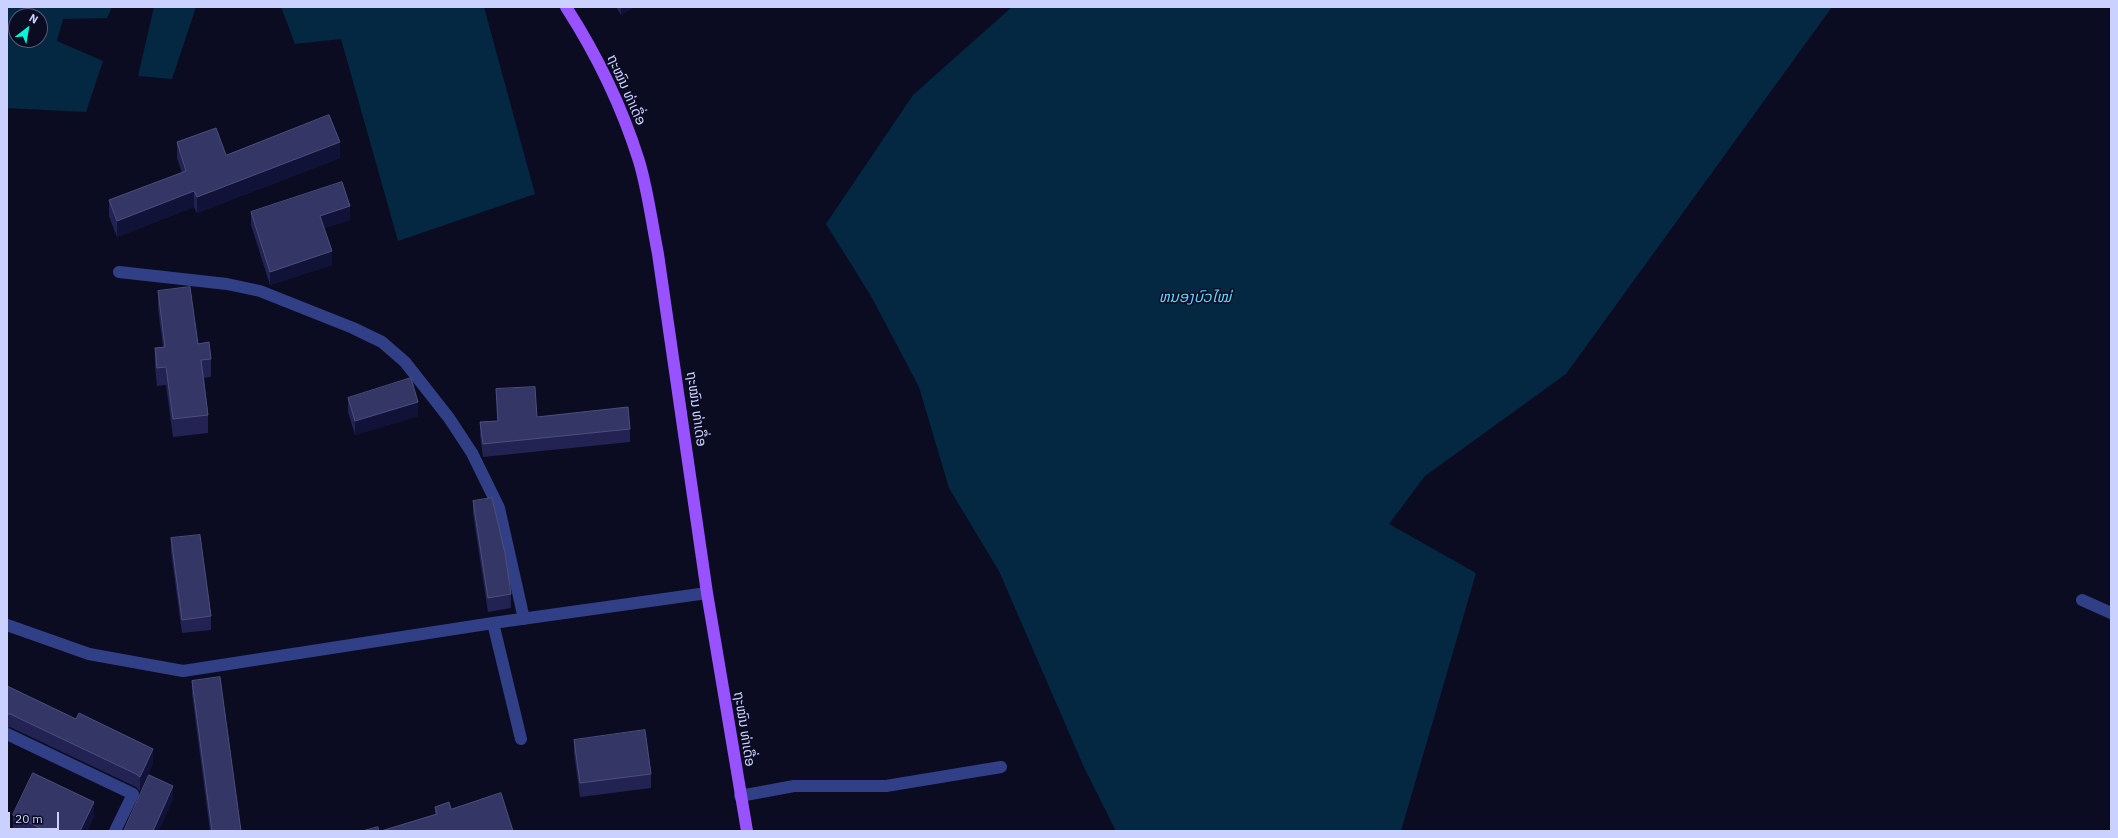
<!DOCTYPE html>
<meta charset="utf-8">
<style>
body{margin:0}
#map{position:relative;width:2118px;height:838px;overflow:hidden;background:#0b0c22;font-family:"IBM Plex Sans",sans-serif}
canvas{display:block}
.frame{position:absolute;inset:0;border:8px solid #cbd1ff;pointer-events:none}
.north{position:absolute;left:8px;top:8px;width:40px;height:40px;box-sizing:border-box;background:#0b0c22;border:1px solid #585b7a;border-radius:50%;rotate:31deg;font-size:11px;font-weight:700;line-height:16px;text-align:center;color:#cbd1ff}
.north::after{content:'';display:block;margin:auto;width:14px;height:18px;background:#00f6d8;clip-path:polygon(50% 0,100% 100%,50% 72%,0 100%)}
.scale{position:absolute;left:8px;top:812px;width:51px;height:18px;box-sizing:border-box;border:2px solid #cbd1ff;border-top:0;padding-left:5px;font-size:12px;line-height:14px;white-space:nowrap;color:#cbd1ff;-webkit-text-stroke:3px #0b0c22;paint-order:stroke}
</style>
<div id="map">
<canvas width="2118" height="838"></canvas>
<div class="frame"></div>
<div class="north">N</div>
<div class="scale">20 m</div>
</div>
<script>
const c = document.querySelector('canvas').getContext('2d');
c.lineJoin = 'round';
function fill(path, color) {
  c.fillStyle = color;
  c.fill(path, 'evenodd');
}
function trace(path, color, width, dash) {
  c.strokeStyle = color;
  c.lineWidth = width;
  c.lineCap = dash ? 'butt' : 'round';
  c.setLineDash(dash || []);
  c.stroke(path);
}
function write(font, color, halo, rows, align = 'center') {
  c.font = font + ' "IBM Plex Sans","Noto Sans Lao",sans-serif';
  c.lineWidth = 3;
  c.setLineDash([]);
  c.textBaseline = 'middle';
  c.strokeStyle = halo;
  c.fillStyle = color;
  for (const [text, x, y, turn = 0] of rows) {
    c.save();
    c.translate(x, y);
    c.rotate((+turn || 0) * Math.PI / 180);
    c.textAlign = isNaN(turn) ? turn : align;
    if (halo) c.strokeText(text, 0, 0);
    c.fillText(text, 0, 0);
    c.restore();
  }
}
fill(new Path2D(`
 M7 7H112L107 18 63 19 57 41 103 61 86 112 7 108ZM16 16H40V40H16Z
 M154 7H196L172 79 138 76Z
 M281 7H484L535 194 398 241 341 39 295 44Z
 M1012 7H1832L1566 374 1425 476 1389 524 1476 573 1401 831H1116L1083 765 999 571 949 488 919 387 871 296 826 224 913 95Z`), '#042841');
trace(new Path2D(`
 M119 272 227 284 260 291 353 328 382 342 405 362 449 418 472 453 499 508 524 619
 M2082 600 2111 613
 M493 623 521 739
 M7 625 89 654 183 671 493 623 707 593
 M7 734 133 794 115 831
 M740 796 794 786H886L1001 767`), '#314086', 12);
trace(new Path2D(`
 M566 7C597 55 622 107 639 161 648 191 652 224 658 254L707 593 747 831`), '#9852ff', 12);
fill(new Path2D(`
 M616 7H634L621 15Z
 M177 142 226 155 340 158 197 213 194 207 117 237 109 216V200L182 173 177 158Z
 M251 212 350 220 324 228 332 265 270 285 251 225Z
 M158 291 198 344 211 359V377L204 378 208 415V433L173 437 166 385 157 386 155 366V348L163 347 158 309Z
 M496 389 537 417 630 429V442L483 457 480 435V422L497 421Z
 M348 398 418 416 355 435 348 412Z
 M473 501 511 594V608L488 612 473 514Z
 M171 538 211 616V630L182 633 171 552Z
 M192 681 241 831H210L192 694Z
 M7 686 153 763 140 791 136 787 10 727 7 728Z
 M574 740 651 774V788L580 797 574 753Z
 M435 807 451 809 435 815Z
 M13 815 94 816 87 831H17L13 829Z`), '#222352');
fill(new Path2D(`
 M621 7H634L621 15Z
 M340 142V158L197 213V197Z
 M194 191V207L117 237V221Z
 M350 206V220L320 229V216Z
 M332 251V265L270 285V272Z
 M418 402V416L355 435V421Z
 M153 749V763L140 791V777Z
 M173 786V800L159 831H153Z
 M94 802V816L87 831H80Z`), '#111237');
const building = new Path2D(`
 M329 115 340 142 197 197 194 191 117 221 109 200 186 171 177 142 216 128 226 155Z
 M342 182 350 206 320 216 332 251 270 272 251 212Z
 M190 287 198 344 209 342 211 359 201 360 208 415 173 419 166 367 157 368 155 348 165 347 158 291Z
 M411 378 418 402 355 421 348 398Z
 M535 387 537 417 628 407 630 429 483 444 480 422 498 421 496 389Z
 M492 498 505 553 511 594 488 598 473 501Z
 M200 535 211 616 182 620 171 538Z
 M220 677 241 831H212L192 681Z
 M7 686 76 719 79 713 153 749 140 777 136 774 10 714H7Z
 M645 730 651 774 580 783 574 740Z
 M33 773 94 802 80 831H46L13 815Z
 M149 775 173 786 153 831H124Z
 M501 793 513 831H381L437 814 435 807 449 802 451 809Z
 M378 827 379 831H363Z`);
fill(building, '#343665');
trace(building, '#4c4e7d', 1);
write('14px', '#cbd1ff', '#0b0c22', [
 ["ຖະໝົນ ທ່າເດື່ອ",626,90,66],
 ["ຖະໝົນ ທ່າເດື່ອ",696,409,82],
 ["ຖະໝົນ ທ່າເດື່ອ",744,729,81]
]);
write('italic 15px', '#59d7ff', '#0b0c22', [
 ["ຫນອງບົວໄໝ່",1195,298]
]);
</script>
